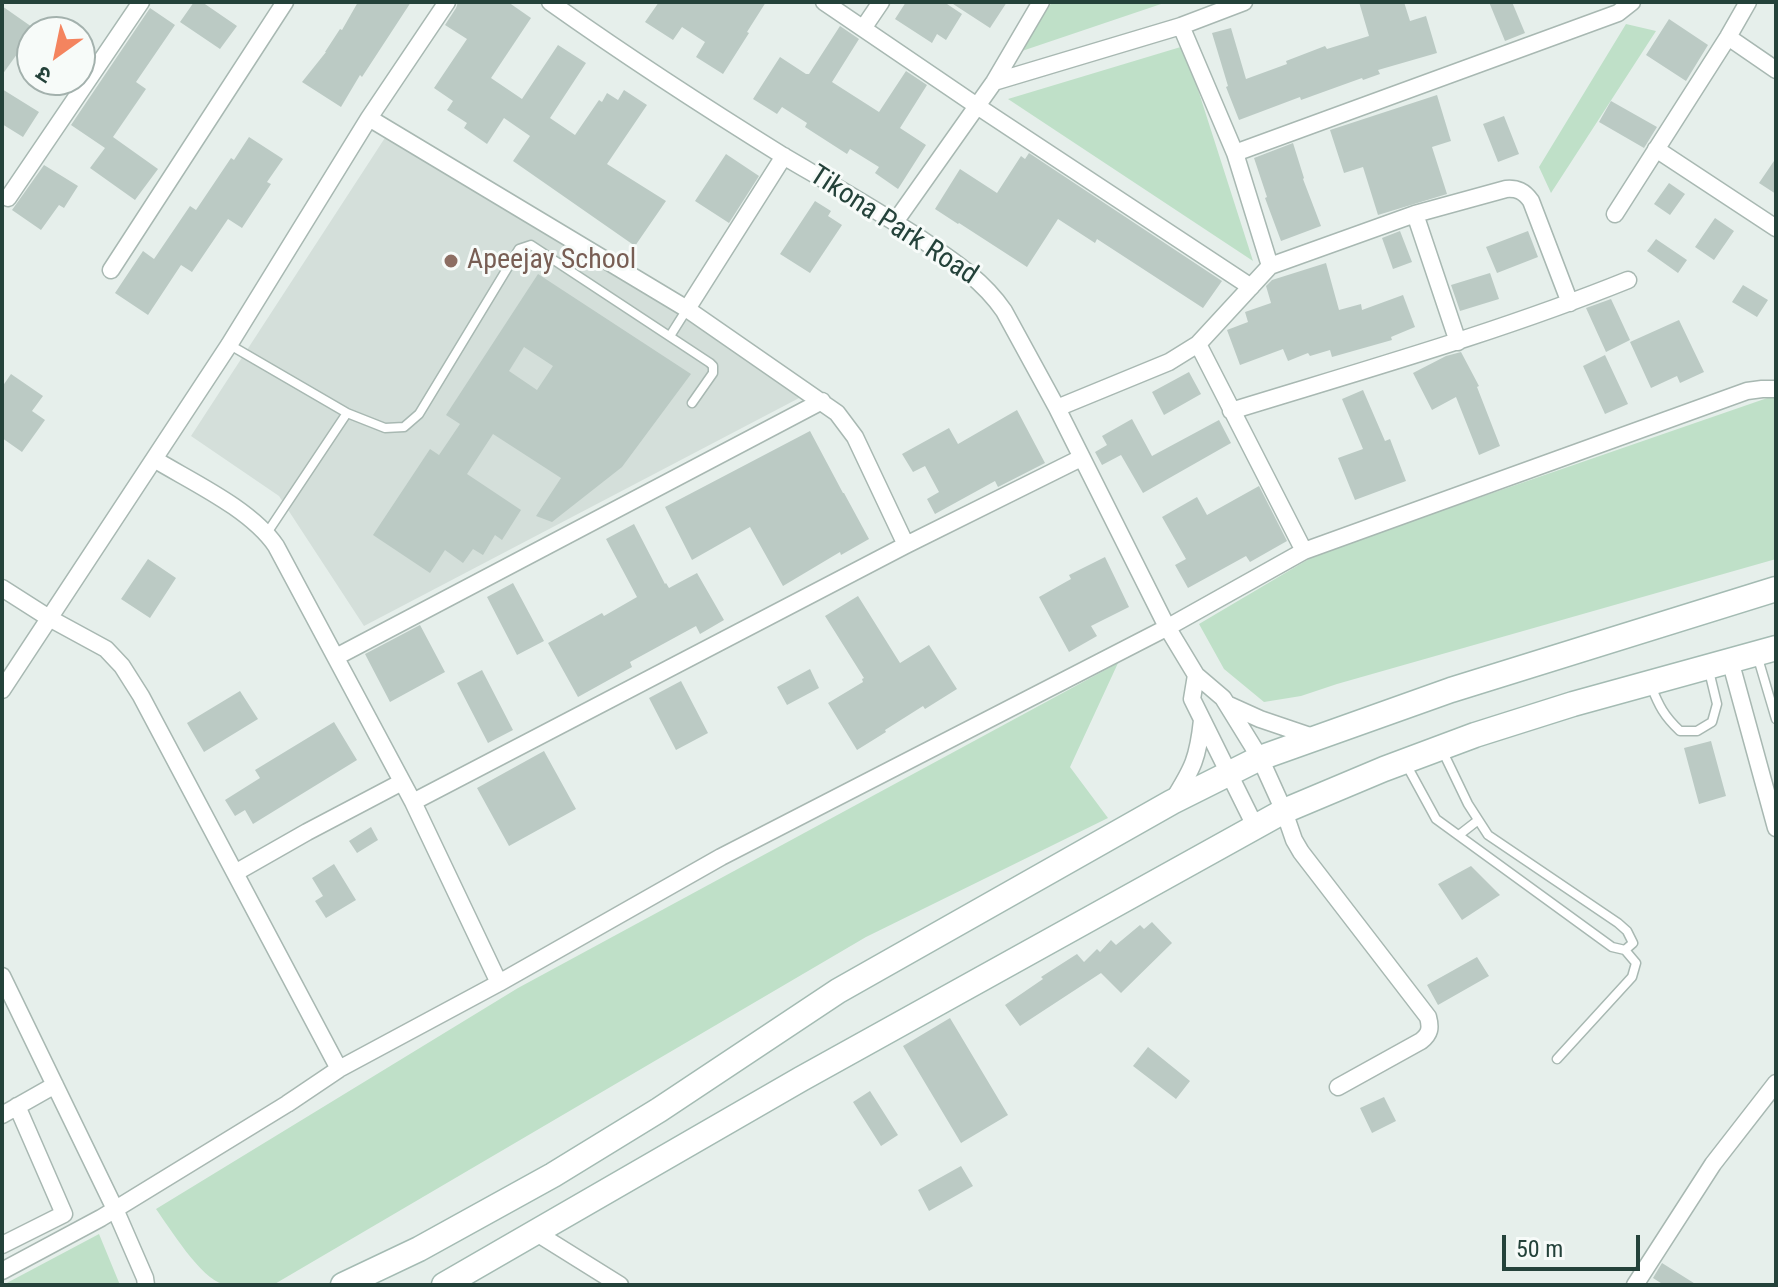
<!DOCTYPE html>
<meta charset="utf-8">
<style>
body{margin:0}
#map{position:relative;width:1778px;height:1287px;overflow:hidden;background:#e6efeb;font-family:"Roboto Condensed","Noto Sans Devanagari",sans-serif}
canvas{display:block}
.frame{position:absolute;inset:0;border:4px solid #24423a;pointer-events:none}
.north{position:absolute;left:16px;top:16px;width:80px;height:80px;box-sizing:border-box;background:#f7fbf9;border:2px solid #a3b1ad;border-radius:50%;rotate:213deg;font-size:22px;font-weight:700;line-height:32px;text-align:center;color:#24423a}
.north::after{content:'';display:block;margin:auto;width:28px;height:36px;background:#f4845f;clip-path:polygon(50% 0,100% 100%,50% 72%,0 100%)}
.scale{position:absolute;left:1502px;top:1235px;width:138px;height:36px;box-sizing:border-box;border:4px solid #24423a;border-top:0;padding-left:10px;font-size:24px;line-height:28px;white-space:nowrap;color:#24423a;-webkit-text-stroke:6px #f7fbf9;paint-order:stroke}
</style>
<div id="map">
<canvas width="1778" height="1287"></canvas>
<div class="frame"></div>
<div class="north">उ</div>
<div class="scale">50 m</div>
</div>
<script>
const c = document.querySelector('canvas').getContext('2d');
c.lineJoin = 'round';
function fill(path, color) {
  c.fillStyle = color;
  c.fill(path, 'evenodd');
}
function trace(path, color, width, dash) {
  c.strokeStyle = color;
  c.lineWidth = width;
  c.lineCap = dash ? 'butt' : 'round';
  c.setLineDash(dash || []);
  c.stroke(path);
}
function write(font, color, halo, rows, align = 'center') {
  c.font = font + ' "Roboto Condensed",sans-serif';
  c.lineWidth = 6;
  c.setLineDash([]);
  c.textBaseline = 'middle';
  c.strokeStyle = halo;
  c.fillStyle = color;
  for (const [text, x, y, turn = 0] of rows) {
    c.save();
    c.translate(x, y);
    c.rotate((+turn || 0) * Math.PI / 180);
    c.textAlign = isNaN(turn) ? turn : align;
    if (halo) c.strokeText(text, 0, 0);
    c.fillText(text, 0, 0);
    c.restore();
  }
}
fill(new Path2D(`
 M392 127 803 396 364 626 279 496 191 436Z`), '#d4dfda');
fill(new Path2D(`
 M1052 2H1167L1019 52Z
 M1626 24 1656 31 1551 193 1539 167Z
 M1184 46 1253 261 1008 99Z
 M1776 395V559L1337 684 1301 696 1264 702 1224 669 1199 624 1319 553Z
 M1118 663 1070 767 1108 818 866 937 273 1285C257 1285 238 1287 223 1284 201 1279 169 1227 156 1209L518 988Z
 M99 1234 120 1285H3Z`), '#bfe0c8');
fill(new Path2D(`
 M194 2H202L237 26 220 49 180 22Z
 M358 2H411L362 77 360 75 341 107 302 82 326 52H325L340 29 342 30Z
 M458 2H508L531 18 491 78 522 99 558 45 586 63 550 118 575 135 599 100 602 102 607 93 618 100 624 90 647 105 607 164 666 201 635 246 513 161 530 136 504 118 487 144 464 128 467 123 447 110 453 101 434 88 467 39 445 25 456 8Z
 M659 2H766L747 32 749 33 723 74 696 57 705 42 682 27 673 40 645 22Z
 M906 2H944L962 14 946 40 937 34 932 43 895 19Z
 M950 2H1007L990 28Z
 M1359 2H1404L1410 21 1426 16 1437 53 1378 70 1380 74 1363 80 1362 78 1301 100 1300 97 1239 120 1226 87 1228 86 1212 33 1231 28 1246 79 1287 64 1286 61 1325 46 1327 49 1369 36Z
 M1489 2H1512L1525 33 1505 41Z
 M2 6 32 27V48L25 43 2 75Z
 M150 8 175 25 136 82 146 89 113 137 158 169 135 200 90 168 105 148 71 125Z
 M1669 19 1708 45 1686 81 1646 55Z
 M840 26 859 39 832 82 879 112 906 71 927 85 900 128 926 145 898 189 875 173 879 167 850 149 847 154 805 127 807 123 782 107 777 114 753 99 780 57 806 74H809Z
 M2 89 39 112 23 137 2 124Z
 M1437 95 1451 141 1432 147 1447 194 1378 215 1363 167 1344 173 1330 130Z
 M1611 101 1657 127 1644 148 1599 122Z
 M1504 116 1519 154 1498 162 1483 124Z
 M249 137 283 159 267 182 271 184 242 228 228 219 192 272 181 265 148 315 115 293 143 251 154 259 190 206 196 210 231 158 234 160Z
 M1293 143 1304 178 1303 179 1321 226 1281 241 1265 198 1267 197 1254 158Z
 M1029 153 1222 281 1203 308 1097 239 1095 243 1058 219 1027 267 959 223 958 224 935 209 960 169 997 193 1021 156 1025 159Z
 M726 154 759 176 729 223 695 201Z
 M1776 158V194L1759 183Z
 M44 165 78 186 64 208 59 205 41 230 12 210Z
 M1669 183 1685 194 1670 215 1654 204Z
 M815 201 831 211 828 216 842 225 810 273 780 254Z
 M1715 218 1734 231 1714 260 1695 247Z
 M1400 231 1412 262 1393 269 1382 238Z
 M1528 231 1538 257 1497 273 1486 247Z
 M1656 239 1687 260 1678 273 1647 251Z
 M1326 263 1339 310 1361 304 1362 310 1403 295 1415 327 1391 337 1392 340 1332 357 1330 350 1310 356 1308 353 1288 361 1283 349 1240 365 1227 330 1248 322 1245 312 1271 303 1266 286 1272 280Z
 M1490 273 1499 299 1460 311 1451 285Z
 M538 274 691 374 622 467 552 522 536 516 561 478 493 434 467 474 521 510 502 540 495 535 483 555 473 549 463 563 445 550 430 573 373 535 430 449 439 455 460 424 446 415ZM524 347 553 366 537 390 509 371Z
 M1743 285 1768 300 1757 317 1732 302Z
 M1611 299 1630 340 1606 352 1586 308Z
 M1679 320 1704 372 1680 383 1677 376 1651 388 1630 342Z
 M1461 352 1479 386 1477 387 1500 446 1479 455 1456 397 1432 410 1413 373 1446 356Z
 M1605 355 1628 404 1605 414 1583 366Z
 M1189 372 1201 394 1164 415 1152 392Z
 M11 374 43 396 32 411 45 420 22 452 2 438V387Z
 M1363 390 1385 441 1390 439 1406 481 1355 500 1338 458 1363 449 1342 399Z
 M1017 410 1045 463 998 487 995 481 935 514 927 499 939 492 925 466 913 472 902 454 949 428 958 444Z
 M1132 419 1152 456 1219 420 1231 443 1143 493 1121 455 1102 465 1095 452 1107 445 1102 436Z
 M810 431 843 493H844L869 539 841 555 840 552 783 586 750 527 692 560 665 507Z
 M1259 486 1287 541 1250 562 1246 556 1188 588 1175 565 1186 559 1162 517 1197 497 1207 515Z
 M634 524 665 584 666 583 669 588 697 573 724 620 700 634 696 626 630 662 632 667 578 697 548 643 602 613 604 616 637 597 606 539Z
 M1105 557 1129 607 1091 626 1097 636 1069 652 1039 597 1071 579 1069 575Z
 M148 559 176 578 150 618 121 599Z
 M513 583 544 641 517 655 487 597Z
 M858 596 900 663 929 645 957 689 925 709 923 706 885 730 886 732 857 750 828 703 863 682 862 679 864 678 825 616Z
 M420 625 445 672 390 702 365 654Z
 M810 669 819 688 787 705 777 687Z
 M482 670 513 730 488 743 457 683Z
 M681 681 708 733 676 750 649 698Z
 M240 691 258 719 204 752 187 723Z
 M334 722 357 760 253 824 245 810 235 816 225 800 260 778 255 770Z
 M1711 741 1726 796 1699 804 1684 748Z
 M544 751 576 809 509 846 477 788Z
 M371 827 378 840 357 853 349 841Z
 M334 864 356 900 326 918 315 901 323 896 312 878Z
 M1471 866 1500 895 1462 920 1438 884Z
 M1152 922 1172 943 1121 993 1101 973 1020 1026 1005 1005 1043 979 1041 977 1077 954 1084 962 1097 949 1100 952 1111 940 1116 945 1140 925 1144 929Z
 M1477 957 1489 976 1438 1005 1427 985Z
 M950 1018 1008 1115 961 1143 903 1046Z
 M1148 1047 1190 1081 1176 1099 1133 1066Z
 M870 1091 898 1135 881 1146 853 1102Z
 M1384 1097 1396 1121 1372 1133 1360 1108Z
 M961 1166 973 1186 929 1211 918 1190Z
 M1662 1263 1697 1285H1664L1653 1278Z`), '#bbcac4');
const lane = new Path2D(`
 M670 336 687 309
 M230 345 347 413 385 428 404 427 419 414 519 249 531 245 710 363 713 366V373L692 403
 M267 533 347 413
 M1757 655 1776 719
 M1651 686C1659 706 1664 716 1680 731H1697L1712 722 1717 704 1709 671
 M1406 764 1436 819 1612 947 1625 950 1633 943 1627 931 1618 923 1488 835 1468 804 1443 752
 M1459 835 1477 821
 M1557 1059 1632 977 1636 963 1625 950`);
const street = new Path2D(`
 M550 2C626 56 706 108 785 157 831 184 877 210 921 239 952 260 983 280 1004 311L1057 408 1167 627 1196 675 1223 698 1260 758 1284 811 1294 840 1301 852 1428 1017C1431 1028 1430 1034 1421 1041L1338 1087
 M824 2 977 106 1251 287
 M1181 26 1235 153 1270 266
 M864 27 881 2
 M1728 37 1776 70
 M994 82 1181 26 1244 2
 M369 118 687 309 837 413 855 437 906 545
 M1656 149 1776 228
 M1235 153 1618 13 1632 2
 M8 198 141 2
 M1415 214 1458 342
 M1615 214 1728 37 1748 2
 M895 222 994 82 1041 2
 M111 270 285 2
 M687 309 784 156
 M1198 344 1304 551
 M1057 408 1169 362 1198 344 1270 266 1415 214 1506 189C1517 188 1524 191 1531 201L1570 303
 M1231 411C1364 370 1499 332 1628 280
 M154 459C192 482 251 509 276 546L413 802 499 983
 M2 588 49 618 106 649 122 666 141 696 339 1069
 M336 657 822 401
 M1730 660 1776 828
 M1196 675 1192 699 1255 826
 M2 690 229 345 369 118 447 2
 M1229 705 1260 719 1316 738
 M1173 800C1193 768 1198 758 1202 720
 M413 802 906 545 1081 458
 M235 873 307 832 402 782
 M2 976 115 1209 145 1278 146 1285
 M2 1115 55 1085
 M535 1232 620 1285
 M2 1245 64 1214 17 1106
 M2 1271 101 1218 287 1104 339 1069 499 983 721 857 1170 626 1304 551 1747 391 1762 389H1776
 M1635 1285 1713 1164 1776 1083`);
const secondary = new Path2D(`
 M343 1285 419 1249 553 1175 659 1110 838 991 1172 802 1260 758 1451 690 1776 589
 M444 1285 801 1079 1284 811 1384 769 1475 735 1573 704 1776 648`);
trace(lane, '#a8b8b2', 11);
trace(street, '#a8b8b2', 19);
trace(secondary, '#a4bbb3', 27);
trace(lane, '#fff', 8);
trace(street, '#fff', 16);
trace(secondary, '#fff', 24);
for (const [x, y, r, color] of [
 [451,261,8,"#8d6e63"]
]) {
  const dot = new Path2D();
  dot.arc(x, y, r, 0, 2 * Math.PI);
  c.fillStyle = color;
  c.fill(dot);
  trace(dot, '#f7fbf9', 3);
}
write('28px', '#24423a', '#f7fbf9', [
 ["Tikona Park Road",893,226,33]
]);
write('28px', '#785e54', '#f7fbf9', [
 ["Apeejay School",467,261]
], 'left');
</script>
